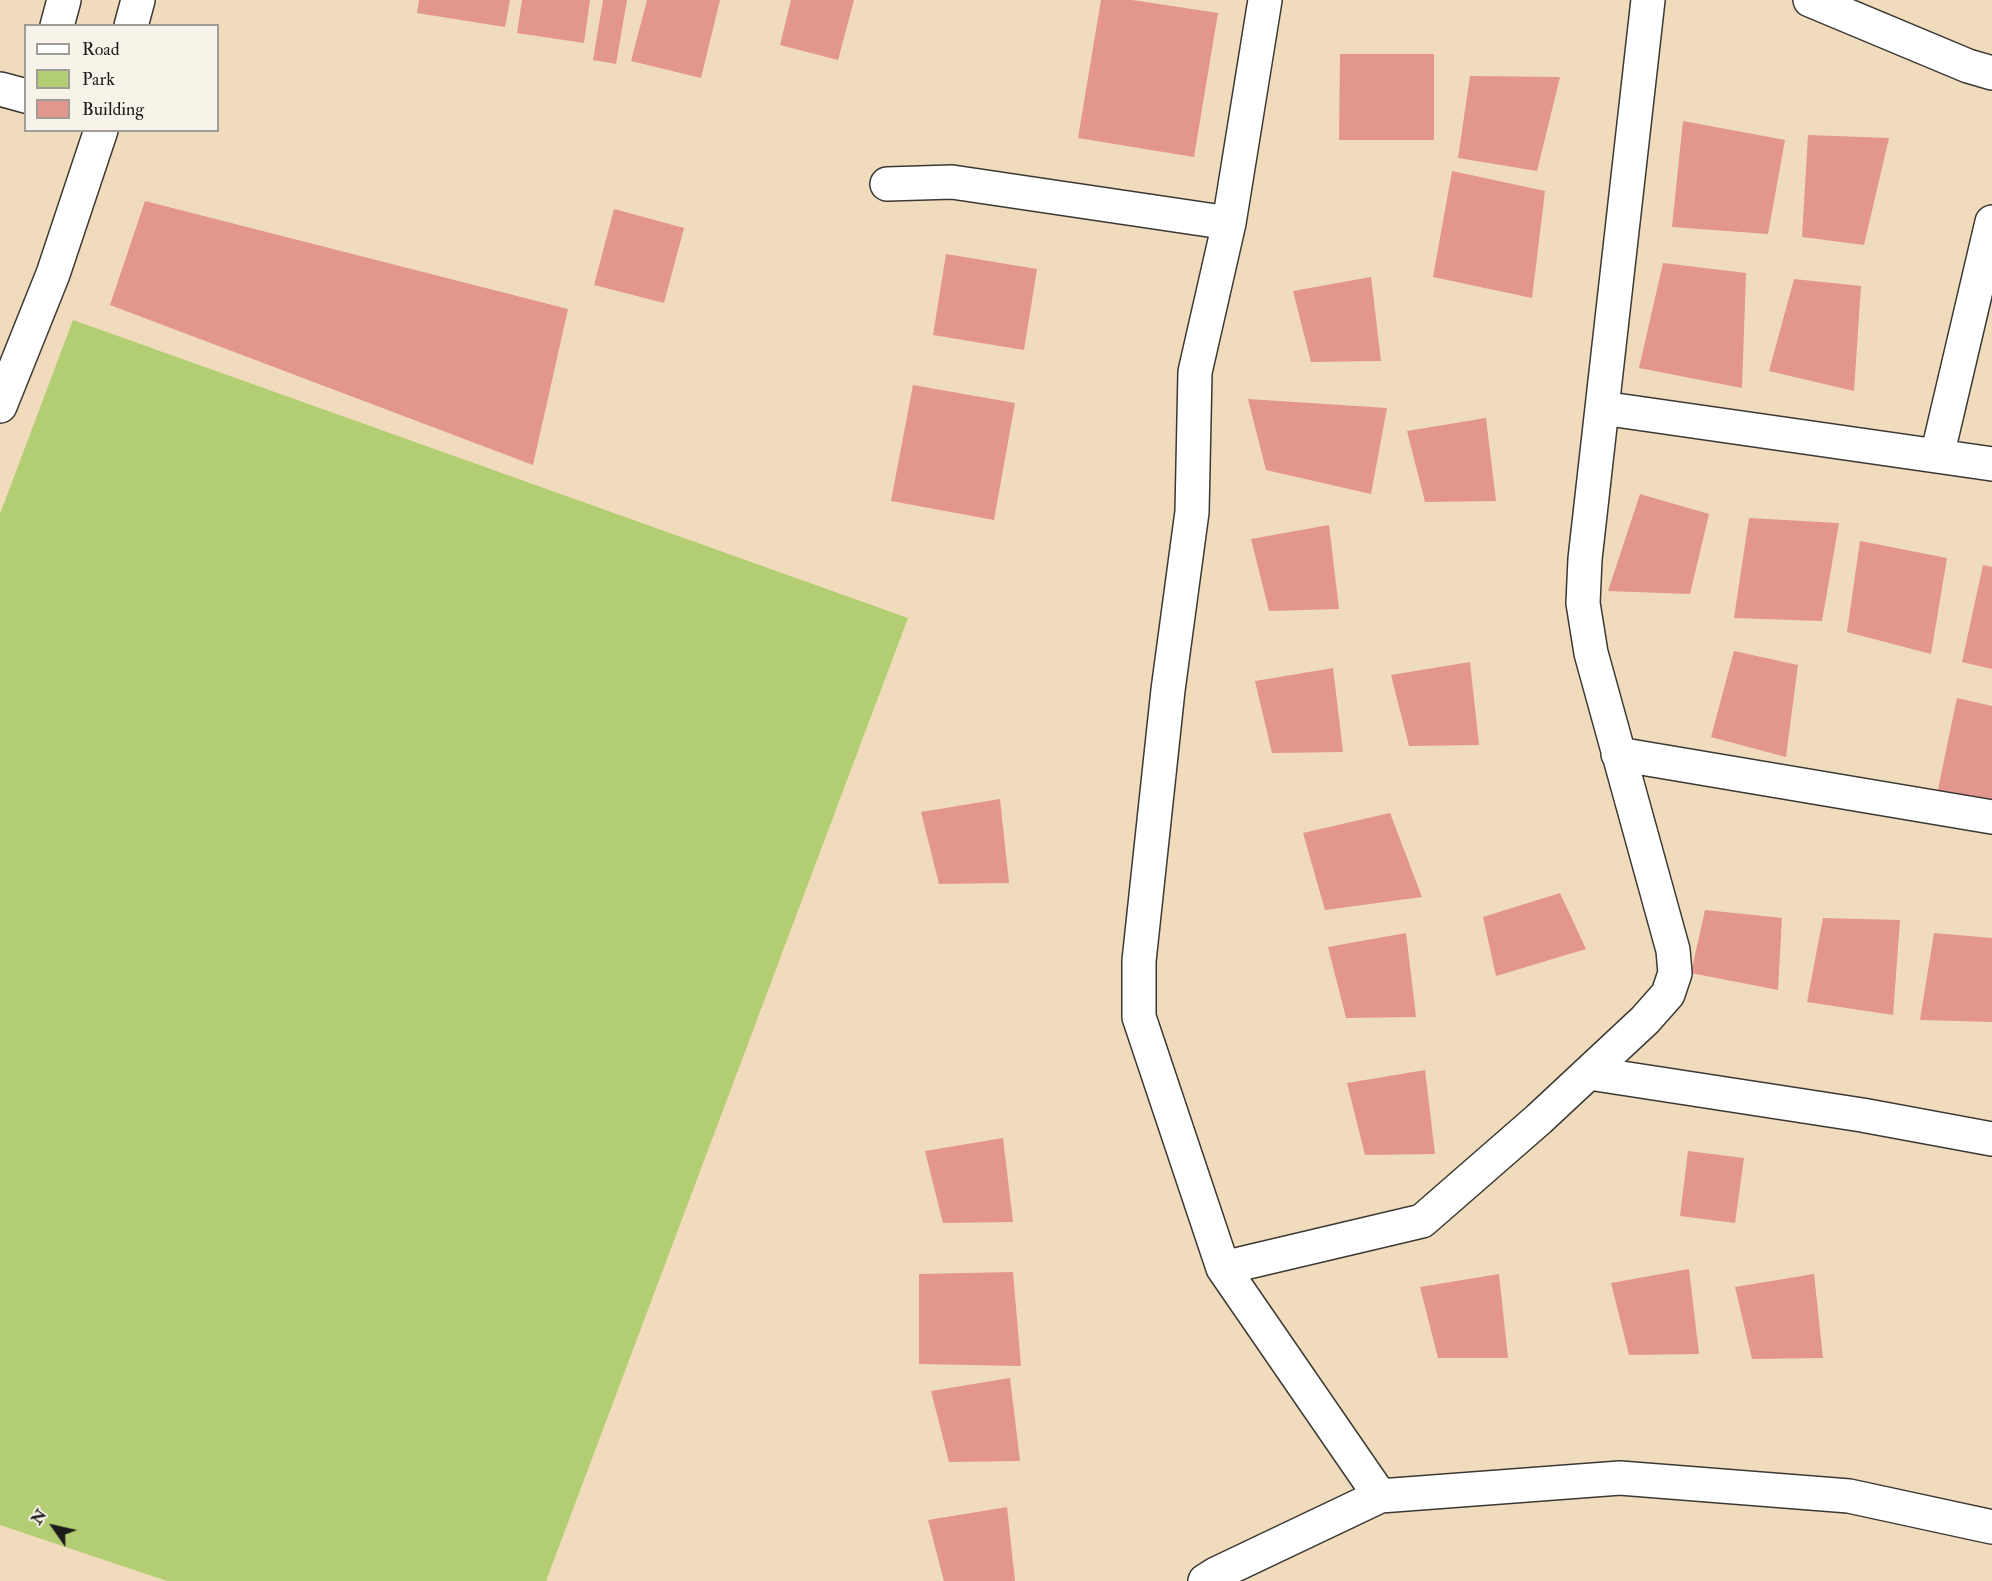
<!DOCTYPE html>
<style>
body{margin:0}
#map{position:relative;width:1992px;height:1581px;overflow:hidden;background:#f1dbbd;font-family:"IM FELL Double Pica",serif}
canvas{display:block}
.legend{position:absolute;left:24px;top:24px;width:195px;height:108px;box-sizing:border-box;background:#f7f3e8;border:2px solid #9f9d96;margin:0;padding:8px 10px;list-style:none;font-size:18px;color:#1c1c1c}
.legend li{display:flex;align-items:center;gap:12px;height:30px}
.legend b{width:30px;border:2px solid #9f9d96}
.north{position:absolute;left:24px;top:1497px;width:60px;height:60px;-webkit-text-stroke:4px #f7f3e8;paint-order:stroke;rotate:304deg;font-size:16px;font-weight:700;line-height:24px;text-align:center;color:#1c1c1c}
.north::after{content:'';display:block;margin:auto;width:21px;height:27px;background:#1c1c1c;clip-path:polygon(50% 0,100% 100%,50% 72%,0 100%)}
</style>
<div id="map">
<canvas width="1992" height="1581"></canvas>
<ul class="legend">
<li><b style="height:8px;background:#fff"></b>Road</li>
<li><b style="height:16px;background:#b3cd72"></b>Park</li>
<li><b style="height:16px;background:#e2968e"></b>Building</li>
</ul>
<div class="north">N</div>
</div>
<script>
const c = document.querySelector('canvas').getContext('2d');
c.lineJoin = 'round';
function fill(path, color) {
  c.fillStyle = color;
  c.fill(path, 'evenodd');
}
function trace(path, color, width, dash) {
  c.strokeStyle = color;
  c.lineWidth = width;
  c.lineCap = dash ? 'butt' : 'round';
  c.setLineDash(dash || []);
  c.stroke(path);
}
fill(new Path2D(`
 M73 320 908 618 546 1581H167L0 1525V514Z`), '#b3cd72');
fill(new Path2D(`
 M419 0H510L505 27 417 13Z
 M522 0H590L584 43 517 33Z
 M603 0H627L616 64 593 60Z
 M647 0H720L701 78 631 61Z
 M791 0H854L838 60 780 45Z
 M1101 0H1132L1218 13 1194 157 1078 138Z
 M1340 54H1434V140H1339Z
 M1470 76 1560 77 1537 171 1458 158Z
 M1683 121 1785 140 1768 234 1672 227Z
 M1808 135 1889 138 1864 245 1802 237Z
 M1452 171 1545 191 1532 298 1433 277Z
 M145 201 568 309 533 465 110 305Z
 M614 209 684 228 664 303 594 285Z
 M946 254 1037 269 1024 350 933 335Z
 M1663 263 1746 273 1742 388 1639 368Z
 M1371 277 1381 361 1311 362 1293 291Z
 M1794 279 1861 286 1854 391 1769 371Z
 M913 385 1015 403 994 520 891 501Z
 M1248 399 1387 408 1371 494 1266 470Z
 M1486 418 1496 501 1425 502 1407 431Z
 M1640 494 1709 514 1690 594 1608 591Z
 M1749 518 1839 523 1822 621 1734 618Z
 M1329 525 1339 609 1269 611 1251 539Z
 M1860 541 1947 558 1931 654 1847 632Z
 M1983 565 1992 567V669L1962 662Z
 M1734 651 1798 665 1786 757 1711 737Z
 M1470 662 1479 745 1409 746 1391 675Z
 M1333 668 1343 752 1272 753 1255 681Z
 M1957 698 1992 706V802L1937 794Z
 M1000 799 1009 883 939 884 921 812Z
 M1390 813 1422 897 1325 910 1303 833Z
 M1560 893 1586 949 1496 976 1483 917Z
 M1705 910 1782 918 1778 990 1691 973Z
 M1823 918 1900 920 1893 1015 1807 1002Z
 M1406 933 1416 1017 1346 1018 1328 947Z
 M1934 933 1992 938V1022L1920 1020Z
 M1425 1070 1435 1154 1365 1155 1347 1083Z
 M1003 1138 1013 1222 943 1223 925 1151Z
 M1688 1151 1744 1158 1735 1223 1680 1216Z
 M1689 1269 1699 1354 1629 1355 1611 1283Z
 M1013 1272 1021 1366 919 1364V1274Z
 M1499 1274 1508 1358H1438L1420 1287Z
 M1814 1274 1823 1358 1752 1359 1735 1287Z
 M1010 1378 1020 1461 949 1462 931 1391Z
 M1007 1507 1015 1581H944L928 1520Z`), '#e2968e');
const minor = new Path2D(`
 M1265 0 1229 223 1195 372 1192 512 1168 690 1139 961V1017L1223 1268 1380 1496
 M1810 0 1968 66 1992 73
 M57 26 64 0
 M131 26 138 0
 M0 89 26 96
 M887 184 952 182 1229 223
 M0 406 53 274 101 130
 M1602 408 1992 464
 M1937 456 1992 222
 M1618 754 1992 817
 M1589 1073 1862 1115 1992 1139
 M1223 1268 1422 1221 1539 1119 1645 1020 1668 994 1675 973 1673 950 1591 653 1583 603 1585 559 1648 0
 M1205 1581 1216 1574 1380 1496 1620 1478 1849 1496 1992 1527`);
trace(minor, '#3c3934', 36);
trace(minor, '#fff', 33);
</script>
